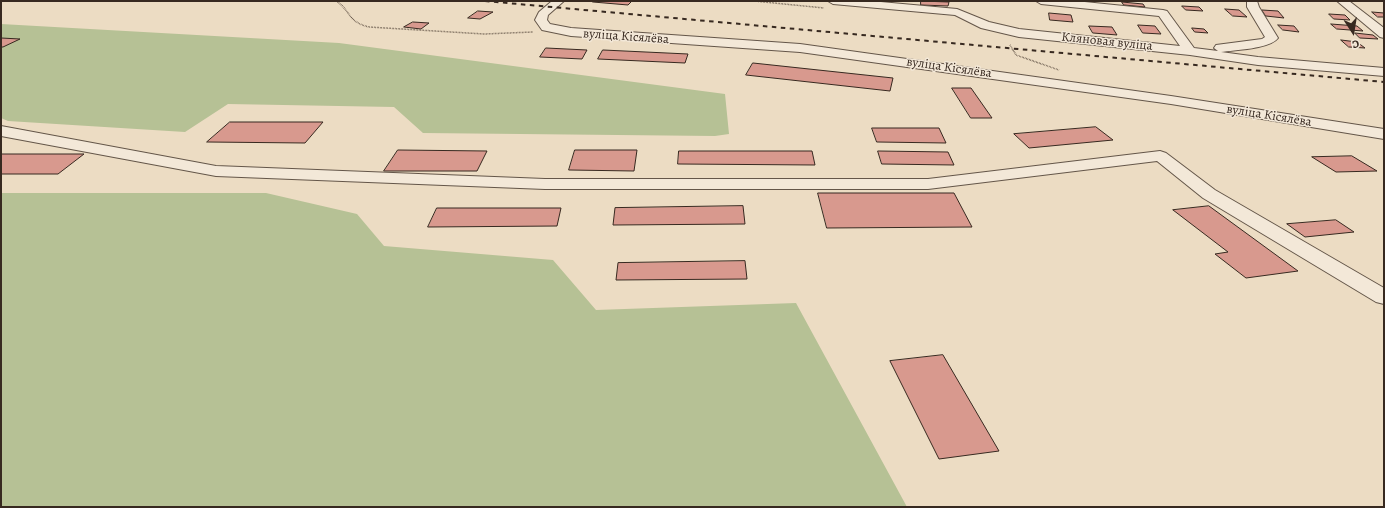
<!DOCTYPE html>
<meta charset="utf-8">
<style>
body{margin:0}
#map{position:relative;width:1385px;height:508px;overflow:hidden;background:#ecdcc3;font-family:Alegreya,serif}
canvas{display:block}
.frame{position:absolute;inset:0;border:2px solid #372920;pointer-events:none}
.north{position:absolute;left:1333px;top:12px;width:40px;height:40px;-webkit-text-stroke:3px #f3e8d8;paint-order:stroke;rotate:168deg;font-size:11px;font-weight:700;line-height:16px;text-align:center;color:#372920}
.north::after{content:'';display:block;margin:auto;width:14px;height:18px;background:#372920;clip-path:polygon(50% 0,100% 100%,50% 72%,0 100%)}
</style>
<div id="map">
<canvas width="1385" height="508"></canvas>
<div class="frame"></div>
<div class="north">С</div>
</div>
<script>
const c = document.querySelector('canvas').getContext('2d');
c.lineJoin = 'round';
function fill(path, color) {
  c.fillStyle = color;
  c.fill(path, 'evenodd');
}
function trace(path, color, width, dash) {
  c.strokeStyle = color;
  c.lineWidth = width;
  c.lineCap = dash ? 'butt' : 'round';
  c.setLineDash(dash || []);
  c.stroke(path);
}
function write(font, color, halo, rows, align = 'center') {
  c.font = font + ' Alegreya,serif';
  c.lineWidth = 3;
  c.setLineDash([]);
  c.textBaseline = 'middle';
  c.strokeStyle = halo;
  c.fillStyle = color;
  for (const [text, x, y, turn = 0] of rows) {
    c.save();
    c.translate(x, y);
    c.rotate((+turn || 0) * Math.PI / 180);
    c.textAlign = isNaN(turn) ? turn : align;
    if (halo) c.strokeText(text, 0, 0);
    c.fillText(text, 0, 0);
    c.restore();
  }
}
fill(new Path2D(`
 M1 24 339 43 725 94 729 134 715 136 423 133 394 107 228 104 185 132 8 121 1 118Z
 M1 193H266L357 214 384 246 553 260 596 310 796 303 907 507H1Z`), '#b6c195');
const building = new Path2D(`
 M594 1H632L628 5 593 2Z
 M921 1 949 2 948 6 921 5Z
 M1122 2 1143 4 1145 7 1124 5Z
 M1182 6 1199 7 1203 11 1186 10Z
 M1225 9 1239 10 1247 17 1233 16Z
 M1262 10 1278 11 1284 18 1266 16Z
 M478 11 493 12 480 19 468 18Z
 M1372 12 1384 13V17H1378Z
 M1049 13 1071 15 1073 22 1050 20Z
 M1329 14 1345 15 1350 20 1334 19Z
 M413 22 429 23 421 29 404 27Z
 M1331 24 1357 26 1363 31 1337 29Z
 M1138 25 1155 26 1161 34 1143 33Z
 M1278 25 1294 26 1299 32 1283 30Z
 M1089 26 1112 27 1117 35 1093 33Z
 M1192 28 1204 29 1208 33 1195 32Z
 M1355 33 1373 35 1378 39 1360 38Z
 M1 38 20 39 3 47H1Z
 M1341 40 1357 42 1365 48 1349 47Z
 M546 48 587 50 582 59 540 57Z
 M603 50 688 54 685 63 598 59Z
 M753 63 893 78 890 91 746 75Z
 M952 88H971L992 118H971Z
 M230 122H323L305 143 207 142Z
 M1096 127 1113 140 1029 148 1014 134Z
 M872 128H939L946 143 877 142Z
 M398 150 487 151 477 171H384Z
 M575 150H637L634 171 569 170Z
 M679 151H812L815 165 678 164Z
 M878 151 948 152 954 165 882 164Z
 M1 154H84L58 174H1Z
 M1352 156 1377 171 1336 172 1312 157Z
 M818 193H954L972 227 827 228Z
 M743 206 745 224 613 225 615 208Z
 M1209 206 1298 271 1246 278 1215 254 1228 252 1173 210Z
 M437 208H561L557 226 428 227Z
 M1336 220 1354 232 1305 237 1287 224Z
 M745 261 747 279 616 280 618 263Z
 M943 355 999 451 939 459 890 361Z`);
fill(building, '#d8998e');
trace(building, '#372920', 1);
const minor = new Path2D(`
 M552 1H564L548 15 547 20 550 24 571 28 800 44 1171 96 1384 129V139L1171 104 800 52 571 36 542 30 535 20 539 12Z
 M828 1H870L957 9 989 22 1019 29 1180 46 1159 16 1041 4 1036 1H1075L1163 10 1167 11 1194 48 1218 51 1214 48 1216 45 1262 39 1265 37 1247 7V1H1257L1259 7 1278 38C1270 49 1234 50 1221 52L1258 57 1384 68V76L1258 65 1190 55 1019 37 981 28 955 15 833 4Z
 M1337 1H1349L1384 28V38L1380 37Z
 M1 126 216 166 545 179H928L1160 151 1166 153 1215 190 1384 288V304L1376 302 1203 198 1157 161 928 189H545L216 176 1 136Z`);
trace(minor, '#645649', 2);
trace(new Path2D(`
 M336 1C350 9 347 22 369 27L484 34 533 32
 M754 1 824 8
 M1010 45 1016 55 1059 70`), '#372920', 1.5, [0.5, 1]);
fill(minor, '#f3e8d8');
trace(new Path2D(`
 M485 1 1384 82`), '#372920', 2, [4.5, 4.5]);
write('13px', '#372920', '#f3e8d8', [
 ["вуліца Кісялёва",626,37,4],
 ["Кляновая вуліца",1107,42,6],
 ["вуліца Кісялёва",949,68,8],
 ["вуліца Кісялёва",1269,116,9]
]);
</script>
